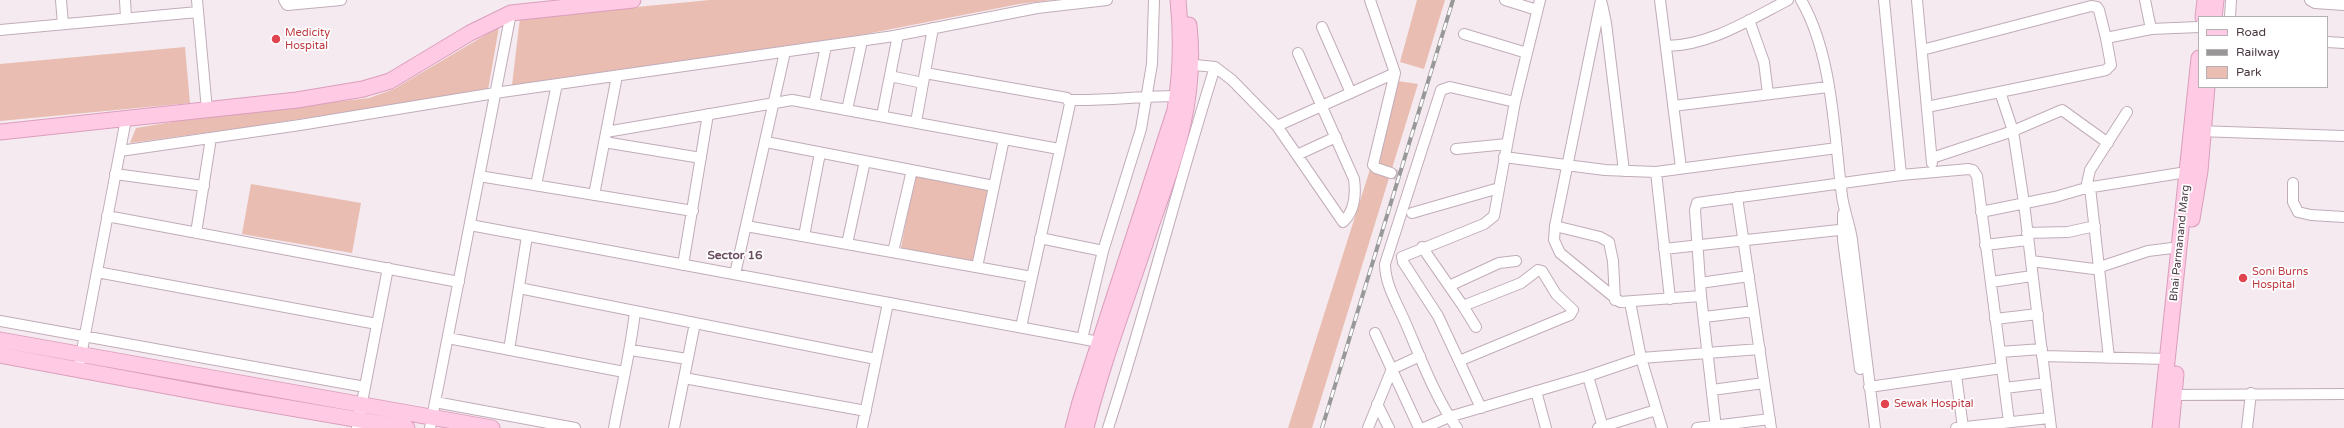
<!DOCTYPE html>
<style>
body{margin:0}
#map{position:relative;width:2344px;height:428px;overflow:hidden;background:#f5eaf0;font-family:"Varela Round",sans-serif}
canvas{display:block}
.legend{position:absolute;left:2198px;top:16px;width:130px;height:72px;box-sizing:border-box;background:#fff;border:1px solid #b6afb4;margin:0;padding:5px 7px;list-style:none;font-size:12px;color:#493843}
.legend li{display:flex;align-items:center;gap:8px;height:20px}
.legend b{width:20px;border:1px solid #b6afb4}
</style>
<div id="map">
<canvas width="2344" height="428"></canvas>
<ul class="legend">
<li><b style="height:5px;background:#ffcae4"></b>Road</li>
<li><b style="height:5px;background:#989898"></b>Railway</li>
<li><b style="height:11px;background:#e9bdb2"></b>Park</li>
</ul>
</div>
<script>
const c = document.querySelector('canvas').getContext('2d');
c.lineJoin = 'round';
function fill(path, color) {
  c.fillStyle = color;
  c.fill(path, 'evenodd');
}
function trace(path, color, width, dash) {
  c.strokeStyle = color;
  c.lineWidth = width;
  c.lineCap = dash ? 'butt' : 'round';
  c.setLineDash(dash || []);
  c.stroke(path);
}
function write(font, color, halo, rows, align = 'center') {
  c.font = font + ' "Varela Round",sans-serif';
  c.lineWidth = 3.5;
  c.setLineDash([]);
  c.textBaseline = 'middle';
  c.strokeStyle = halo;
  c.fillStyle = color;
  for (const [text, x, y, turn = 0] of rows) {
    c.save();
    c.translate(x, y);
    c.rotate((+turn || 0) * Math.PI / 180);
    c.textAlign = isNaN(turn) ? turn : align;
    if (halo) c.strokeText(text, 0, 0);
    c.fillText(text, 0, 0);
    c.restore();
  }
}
fill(new Path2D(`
 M710 0H1053L1019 4 861 35 512 85 520 18Z
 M1417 0H1445L1424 69 1400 62Z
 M499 27 488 90 248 127 130 143 136 128 202 117 369 98 394 89Z
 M185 47 190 103 0 121V64Z
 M1398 81 1418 84 1312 428H1288Z
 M914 176 988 190 975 262 901 248Z
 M251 184 361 203 352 253 242 234Z`), '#e9bdb2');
trace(new Path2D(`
 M1391 173 1404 178`), '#d3c6cd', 10, [10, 5]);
const street = new Path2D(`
 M61 0 63 24
 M125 0 126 18
 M197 0 207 110
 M284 0 287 5 341 0
 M1370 0 1395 73 1373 165 1376 168 1391 173
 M1505 0 1537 10
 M1601 0 1555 226 1554 240 1560 253 1620 302 1701 296
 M1660 0 1681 168
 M1801 0C1833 55 1834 134 1842 196 1844 211 1850 225 1852 240L1875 428
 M1884 0 1901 175
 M1917 0 1932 163
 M2145 0 2151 29
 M2310 0 2315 3 2344 5
 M1602 4 1606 23 1624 171
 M2230 17 2231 0
 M1749 20 1764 62 1768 94
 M1322 27 1351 93
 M0 30 198 12
 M1464 34 1527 53
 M2327 42 2344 43
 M1666 46C1709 46 1751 19 1788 0
 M1922 50 2091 6 2097 7 2099 10 2106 38 2151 29 2199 27
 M1185 64 1215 67 1232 80 1277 126 1343 222C1355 211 1356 194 1354 179L1298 53
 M925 73 1067 98 1070 104 1021 327
 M890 76 923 83
 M2000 92 2013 131 2024 203 2051 428
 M1069 100C1106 101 1141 96 1177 96
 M814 104 826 46
 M1673 106 1828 87
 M1927 107 2106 70 2111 65 2106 38
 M847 110 862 41
 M882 116 898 35
 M916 122 933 28
 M1277 126 1395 73
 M2198 131 2344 136
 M606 132 792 100 1059 149
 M604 142 701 158
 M766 142 994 186
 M1456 149 1507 144
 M120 151 300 125 495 93 894 36 1037 8 1107 0
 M1297 155 1336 137
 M1504 157 1605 170 1656 172 1837 148
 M1932 158 2013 131 2062 110 2108 143
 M1656 172 1670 299
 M115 174 204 186
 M479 176 693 211
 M2293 183V202L2298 212 2311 215 2344 217
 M536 185 557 84
 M2090 187 2109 358
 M2086 188 2090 170 2127 112
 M594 195 617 76
 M1737 197 1771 428
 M1981 212 2055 197 2086 188 2193 171
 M1412 213 1499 188
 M1843 214V240L1860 369
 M107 216 459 282
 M470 225 1099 342
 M746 226 1032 277
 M1555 226 1600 237 1609 242 1613 261 1615 300
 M196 233 211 138
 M2027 233 2068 232 2095 226
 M804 236 820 153
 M1040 238 1103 251
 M847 244 865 161
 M1985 245 2028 240
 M1422 247 1463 306
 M1664 249 1848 229
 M893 252 912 170
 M2031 261 2094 269 2148 251 2180 247
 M683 265 708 114
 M977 267 1004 139
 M97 272 377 324
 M735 274 785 52
 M1991 282 2032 276
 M1700 283 1749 276
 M1449 286 1499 263 1516 261
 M519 288 876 359
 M1630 302 1641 358 1662 428
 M1704 317 1754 311
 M1995 319 2038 314
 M0 321 365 387
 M1375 333 1419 428
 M448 338 624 372
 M1082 339 1103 251 1141 129 1152 64 1154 0
 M509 350 527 236
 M631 350 687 359
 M2000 352 2042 349
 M2042 356 2168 359
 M80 361 126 119
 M1459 361 1570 315 1573 310 1556 294 1542 271 1538 270 1521 283 1463 306 1476 327
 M1956 375 1963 428
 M1588 376 1603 428
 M684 378 866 411
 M1869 387 2002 368
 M2005 388 2046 383
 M1712 390 1764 383
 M1536 391 1546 428
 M2168 395 2344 394
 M435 402 575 428
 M1377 404 1389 428
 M1481 408 1438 316 1403 262 1402 257 1484 224 1494 216 1515 102 1540 0
 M357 428 388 268
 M430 428 511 13
 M614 428C621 389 631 350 635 311
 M674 428 695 323
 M862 428 888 303
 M1108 428C1147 309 1177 187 1215 67
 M1368 428 1392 369 1420 356
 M1424 428 1449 417 1588 376 1641 358 1760 349
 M1457 428C1435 397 1421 359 1406 324 1398 305 1385 285 1385 264L1441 90 1450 87 1515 102
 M1598 428 1656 410
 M1697 428 1770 419
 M1716 428 1701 296 1695 210 1697 203 1901 175 1969 169 1973 170 1977 176 2009 422
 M1956 428 2049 418
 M2247 428 2251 393`);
const secondary = new Path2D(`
 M2203 17 2205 0
 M2214 17 2216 0
 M0 132 297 100 363 89 390 81 470 33 511 13 633 0
 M2192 219 2200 171 2207 87
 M0 340 492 428
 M0 355 214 395 407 428
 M1073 428 1080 402 1175 110C1181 73 1182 38 1178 0
 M1086 428C1103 359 1130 291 1152 223 1176 155 1197 98 1189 25
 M2160 428 2199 58
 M2171 428 2176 374`);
trace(street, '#c1acb9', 12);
trace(secondary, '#db9ebd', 17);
trace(street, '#fff', 10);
trace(secondary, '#ffcae4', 15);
const rail = new Path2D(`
 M1322 428 1453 0`);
trace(rail, '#989898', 4);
trace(rail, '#fff', 2.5, [8]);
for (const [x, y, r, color] of [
 [276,39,5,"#e0444e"],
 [2243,278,5,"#e0444e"],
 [1885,404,5,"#e0444e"]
]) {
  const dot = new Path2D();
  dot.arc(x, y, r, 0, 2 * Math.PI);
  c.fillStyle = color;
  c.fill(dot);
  trace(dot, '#fff', 1.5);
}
write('11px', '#be3a42', '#fff', [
 ["Medicity",285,33],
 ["Hospital",285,46],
 ["Soni Burns",2252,272],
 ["Hospital",2252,285],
 ["Sewak Hospital",1894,404]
], 'left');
write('11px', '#493843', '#fff', [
 ["Bhai Parmanand Marg",2180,243,-84]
]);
write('bold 12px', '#6c4f62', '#fff', [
 ["Sector 16",735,256]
]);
</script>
